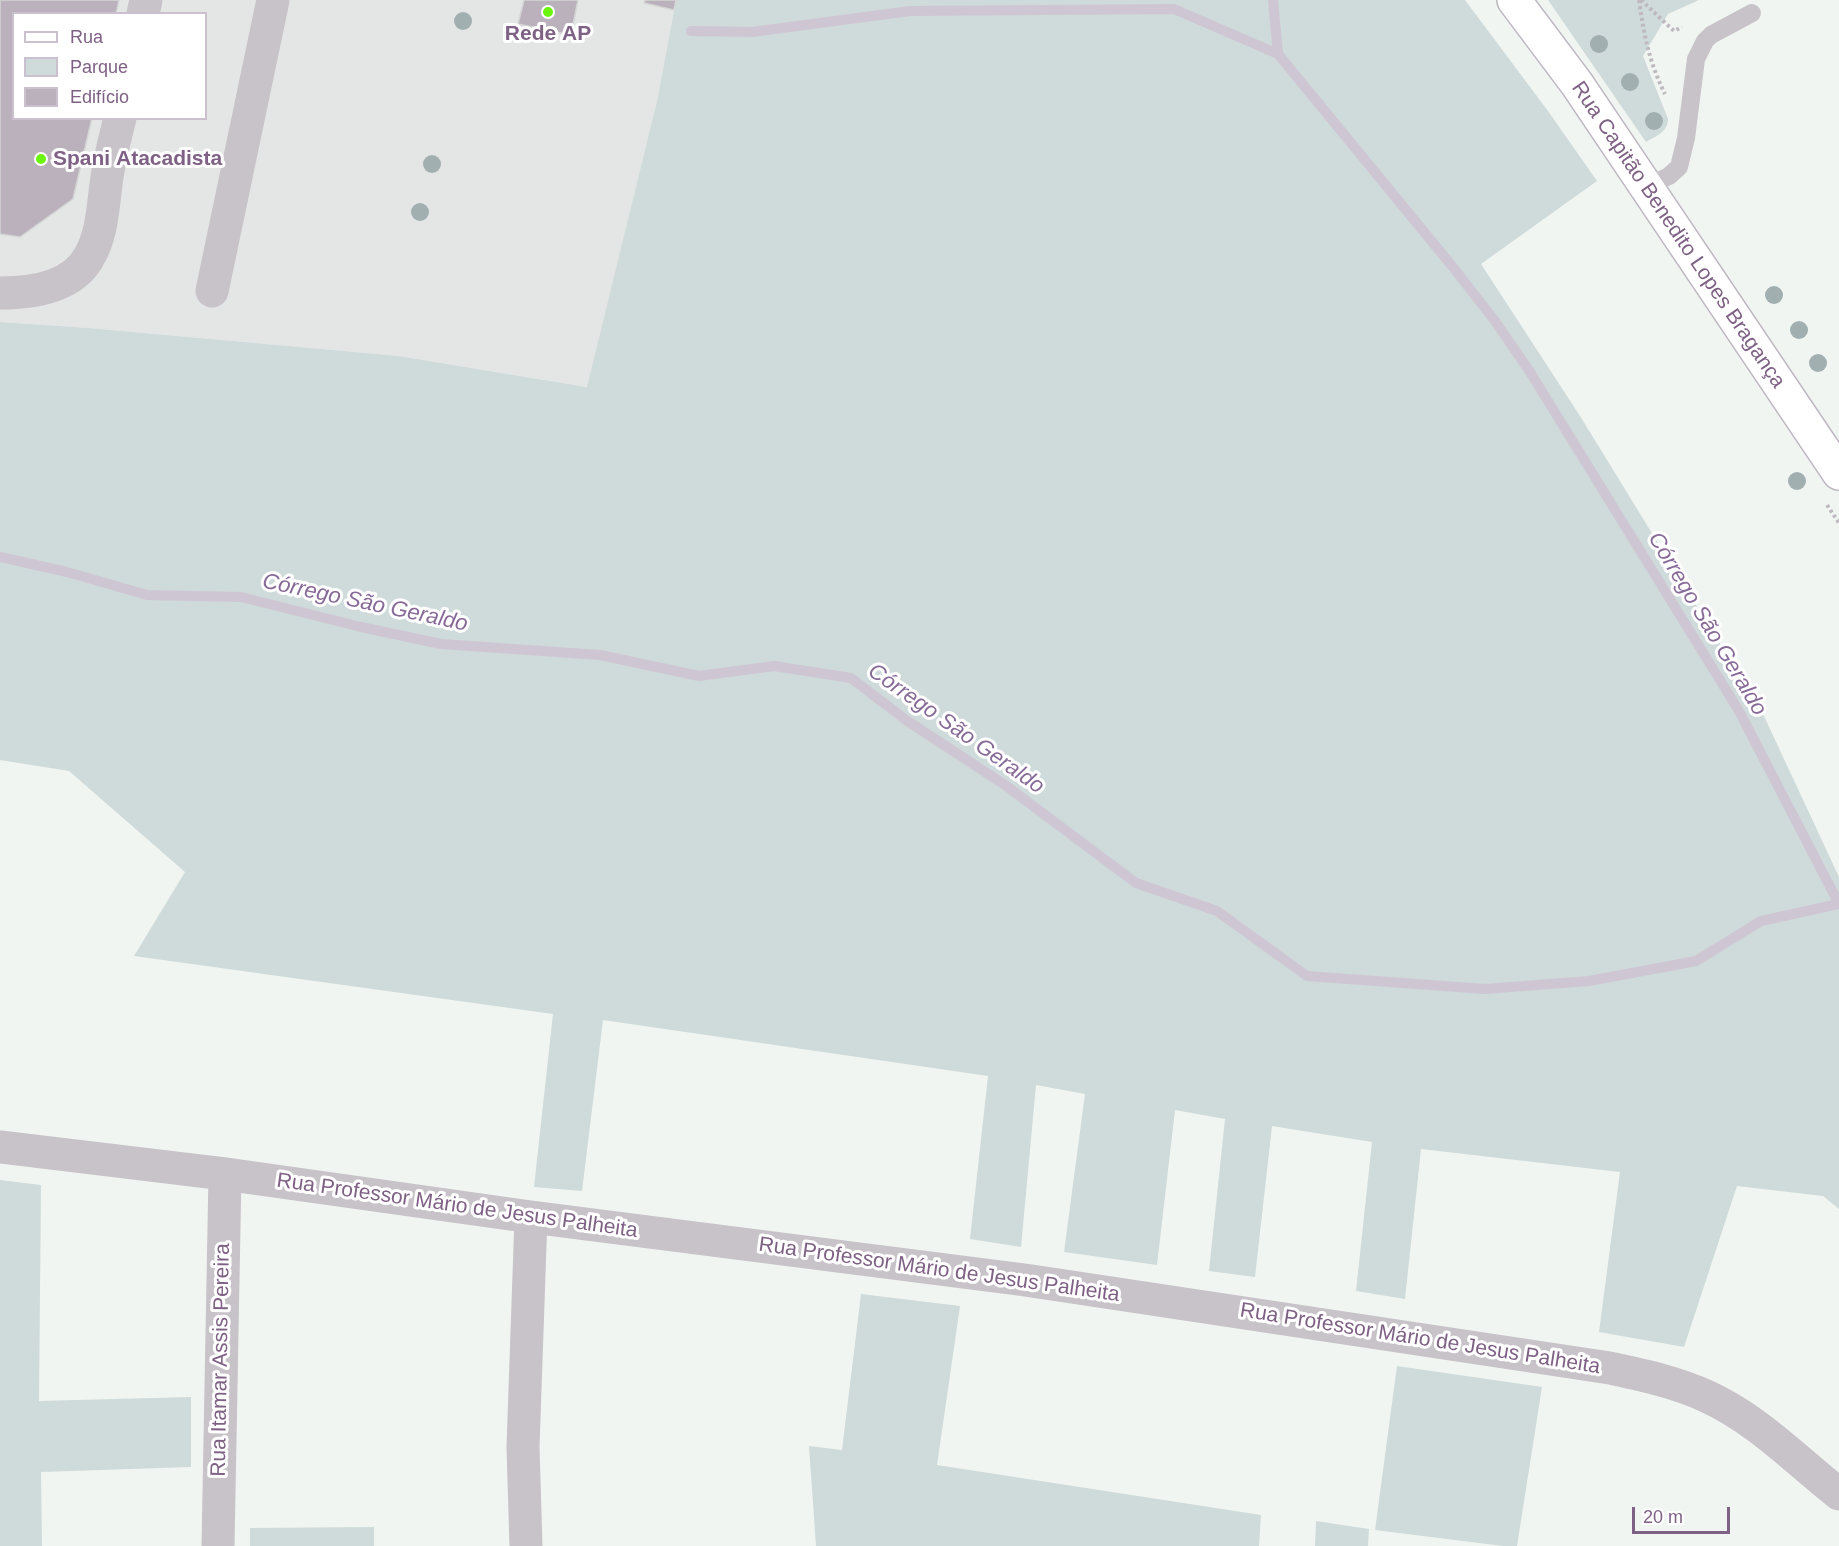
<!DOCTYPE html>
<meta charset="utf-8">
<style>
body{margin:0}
#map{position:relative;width:1839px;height:1546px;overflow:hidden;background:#f0f5f2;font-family:Arial,sans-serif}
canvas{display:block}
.legend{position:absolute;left:12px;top:12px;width:195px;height:108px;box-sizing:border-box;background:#fff;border:2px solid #cbc0ce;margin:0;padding:8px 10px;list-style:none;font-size:18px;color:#7e6184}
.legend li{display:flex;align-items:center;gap:12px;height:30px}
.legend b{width:30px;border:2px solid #cbc0ce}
.scale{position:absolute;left:1632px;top:1507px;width:98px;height:27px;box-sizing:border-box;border:3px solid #7e6184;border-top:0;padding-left:8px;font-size:18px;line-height:21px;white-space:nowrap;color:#7e6184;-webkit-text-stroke:4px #fff;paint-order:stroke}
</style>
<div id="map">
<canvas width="1839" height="1546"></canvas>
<ul class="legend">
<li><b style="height:8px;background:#fff"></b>Rua</li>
<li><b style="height:16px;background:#cfdada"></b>Parque</li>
<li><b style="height:16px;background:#bbb1bd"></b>Edifício</li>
</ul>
<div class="scale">20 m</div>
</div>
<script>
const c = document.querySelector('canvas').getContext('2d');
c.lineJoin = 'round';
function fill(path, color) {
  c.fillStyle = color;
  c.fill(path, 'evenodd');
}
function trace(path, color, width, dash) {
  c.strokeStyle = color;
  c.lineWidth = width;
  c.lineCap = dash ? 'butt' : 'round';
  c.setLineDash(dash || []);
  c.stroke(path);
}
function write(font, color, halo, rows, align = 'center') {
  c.font = font + ' Arial,sans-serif';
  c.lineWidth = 6;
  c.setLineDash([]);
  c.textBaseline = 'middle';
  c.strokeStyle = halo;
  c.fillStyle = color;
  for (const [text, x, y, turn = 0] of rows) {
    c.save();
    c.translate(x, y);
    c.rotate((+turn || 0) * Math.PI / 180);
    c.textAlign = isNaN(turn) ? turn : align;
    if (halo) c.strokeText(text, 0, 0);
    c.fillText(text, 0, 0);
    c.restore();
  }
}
fill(new Path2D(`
 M0 0H676L657 101 588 387 399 356 89 328 0 322ZM14 14H206V118H14Z`), '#e4e5e5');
fill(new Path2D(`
 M676 0H1465L1548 111 1597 181 1481 264 1580 416 1763 714 1839 877V1209L1823 1196 1737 1186 1684 1347 1599 1332 1620 1172 1421 1149 1405 1299 1356 1291 1372 1142 1272 1126 1255 1277 1209 1271 1225 1119 1175 1110 1157 1265 1064 1252 1085 1094 1036 1085 1021 1247 970 1239 988 1076 603 1020 582 1191 534 1187 553 1014 134 956 185 872 69 771 0 760V322L89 328 399 356 587 387 657 101Z
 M1548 0H1699L1668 14 1643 56 1668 119C1668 132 1656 136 1646 142Z
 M0 1180 41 1185 39 1401 191 1397V1467L41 1472 42 1546H0Z
 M861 1294 960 1306 937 1465 1261 1515 1259 1546H816L809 1446 842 1450Z
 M1397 1366 1542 1387 1517 1546H1503L1375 1530Z
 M1316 1521 1369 1529 1368 1546H1315Z
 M374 1527V1546H250V1528Z`), '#cfdada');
trace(new Path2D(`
 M1273 0 1278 54 1452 266 1495 321 1530 372 1739 711 1839 904
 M691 31 752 32 910 11 1174 9 1278 54
 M0 557 67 572 147 595 241 597 361 627 441 644 600 655 699 676 774 666 851 678 906 720 1005 785 1136 883 1217 911 1307 976 1485 989 1589 981 1696 961 1761 921 1839 904`), '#cfc6d4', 10);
const building = new Path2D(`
 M0 0H119L116 14H14V118H92L73 199 20 237 0 234Z
 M524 0H578L571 35 518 24Z
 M645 0H676L674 10 644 3Z`);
fill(building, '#bbb1bd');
trace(building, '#d3d6d4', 1.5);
const secondary = new Path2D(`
 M1514 0 1577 84 1839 473`);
trace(secondary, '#beb6c0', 36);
trace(new Path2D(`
 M1639 0C1644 35 1649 62 1665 94
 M1641 0 1674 31 1682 27
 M1827 505 1839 523`), '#beb9bf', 4, [3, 3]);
trace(new Path2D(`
 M1646 187 1669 176 1679 167 1686 138 1696 59 1705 41 1711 35 1752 13`), '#c8c2c9', 18);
trace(new Path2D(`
 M143 14 146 0
 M212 291 273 0
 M0 293C32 293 72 288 89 257 103 234 103 203 107 177 110 157 115 138 120 118
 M0 1147 225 1174 531 1217 1025 1280 1610 1368C1642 1375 1676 1382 1706 1396 1757 1419 1796 1460 1839 1494
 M218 1546 225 1174
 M526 1546 523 1447 531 1217`), '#c8c2c9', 33);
trace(secondary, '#fff', 33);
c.fillStyle = '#a1afb1';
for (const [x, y] of [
 [463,21],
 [1599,44],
 [1630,82],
 [1654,121],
 [432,164],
 [420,212],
 [1774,295],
 [1799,330],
 [1818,363],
 [1797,481]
]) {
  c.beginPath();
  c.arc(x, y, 9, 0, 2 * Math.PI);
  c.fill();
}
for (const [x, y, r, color] of [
 [548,12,6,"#6cf411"],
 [41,159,6,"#6cf411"]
]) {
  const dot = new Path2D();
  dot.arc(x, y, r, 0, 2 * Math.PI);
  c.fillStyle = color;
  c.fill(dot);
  trace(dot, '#fff', 2);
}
write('bold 21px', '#7e6184', '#fff', [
 ["Rede AP",548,34],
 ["Spani Atacadista",53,159,"left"]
]);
write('21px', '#7e6184', '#fff', [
 ["Rua Capitão Benedito Lopes Bragança",1678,235,56],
 ["Rua Professor Mário de Jesus Palheita",457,1206,8],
 ["Rua Professor Mário de Jesus Palheita",939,1270,8],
 ["Rua Professor Mário de Jesus Palheita",1420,1339,9],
 ["Rua Itamar Assis Pereira",221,1360,-89]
]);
write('italic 22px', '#876a97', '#fff', [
 ["Córrego São Geraldo",365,603,12],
 ["Córrego São Geraldo",1707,624,59],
 ["Córrego São Geraldo",956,729,35]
]);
</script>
